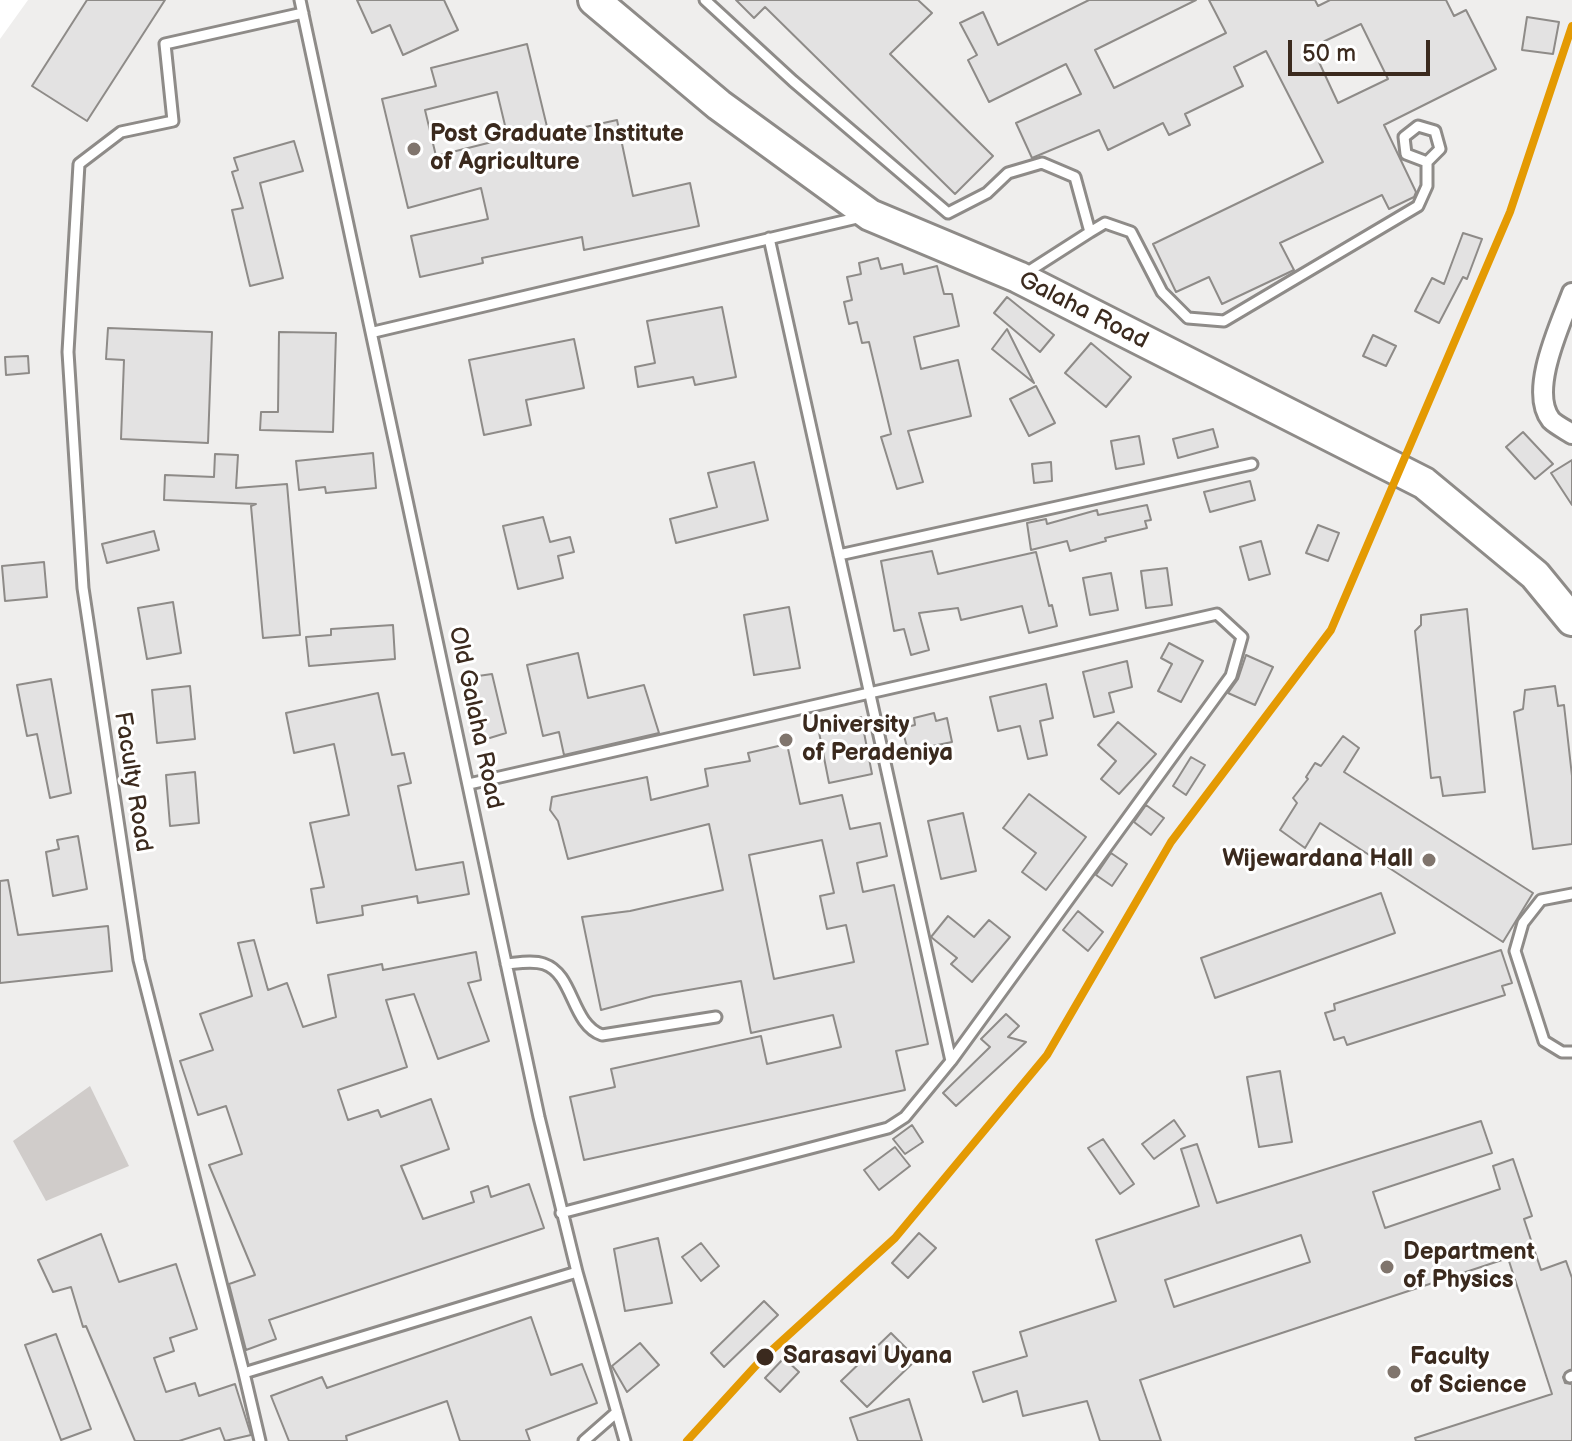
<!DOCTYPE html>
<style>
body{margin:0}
#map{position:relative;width:1572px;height:1441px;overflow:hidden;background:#fff;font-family:"Balsamiq Sans",sans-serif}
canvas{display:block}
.scale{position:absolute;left:1288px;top:40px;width:142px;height:36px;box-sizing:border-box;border:4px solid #3b2a1e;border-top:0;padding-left:10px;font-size:24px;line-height:28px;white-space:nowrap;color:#3b2a1e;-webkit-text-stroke:6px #fff;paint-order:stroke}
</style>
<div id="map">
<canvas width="1572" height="1441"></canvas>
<div class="scale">50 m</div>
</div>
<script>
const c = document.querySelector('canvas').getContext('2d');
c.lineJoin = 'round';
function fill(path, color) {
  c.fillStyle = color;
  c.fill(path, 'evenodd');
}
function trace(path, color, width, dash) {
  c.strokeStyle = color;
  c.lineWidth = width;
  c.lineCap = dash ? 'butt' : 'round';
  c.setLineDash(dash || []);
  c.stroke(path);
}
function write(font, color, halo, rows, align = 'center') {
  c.font = font + ' "Balsamiq Sans",sans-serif';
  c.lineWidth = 6;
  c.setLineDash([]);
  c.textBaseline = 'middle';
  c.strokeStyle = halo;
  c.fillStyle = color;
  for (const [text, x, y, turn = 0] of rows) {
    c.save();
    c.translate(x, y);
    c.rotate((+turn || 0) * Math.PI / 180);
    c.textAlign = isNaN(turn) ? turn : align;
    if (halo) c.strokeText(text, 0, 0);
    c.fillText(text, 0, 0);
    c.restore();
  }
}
fill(new Path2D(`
 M28 0H1572V1441H0V39Z`), '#efeeed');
fill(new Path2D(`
 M90 1086 129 1166 46 1201 13 1141Z`), '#d0ccca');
const building = new Path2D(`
 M87 0H165L87 121 32 86Z
 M357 0H444L458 30 403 55 390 25 372 33Z
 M736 0H918L932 13 890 54 993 156 955 194 765 7 754 18Z
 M1089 0H1196L1095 50 1114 88 1226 33 1209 0H1315L1318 6 1330 0H1446L1454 16 1466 10 1496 69 1384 125 1416 192 1414 197 1389 209 1382 195 1280 243 1294 270 1222 304 1209 277 1176 292 1153 244 1323 162 1266 51 1234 67 1243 86 1185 114 1190 125 1169 135 1163 123 1108 150 1099 130 1032 158 1016 123 1081 94 1066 64 989 102 968 60 977 55 960 23 983 12 998 45ZM1361 24 1388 79 1338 103 1312 47Z
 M1527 17 1559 22 1553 54 1522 50Z
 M527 44 549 135 617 120 633 196 690 183 699 226 584 250 582 237 482 258 483 263 420 277 411 236 488 219 481 188 408 208 382 99 436 86 431 68ZM497 92 508 138 436 156 425 110Z
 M294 141 303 171 260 183 283 278 250 286 232 210 243 208 232 172 238 170 234 158Z
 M1463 233 1482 239 1467 279 1463 277 1439 323 1415 311 1432 278 1444 284Z
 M878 258 881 269 902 264 904 274 937 266 944 294H952L959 326 914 337 921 369 958 360 971 416 908 431 923 482 897 489 881 437 891 434 869 342 862 343 857 322 849 324 844 302 852 300 847 277 861 274 859 263Z
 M1007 297 1054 335 1040 352 994 313Z
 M722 307 736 377 695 385 693 377 638 387 635 367 655 363 647 321Z
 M108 328 212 332 208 443 121 439 124 360 106 359Z
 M1007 329 1034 383 992 349Z
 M279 332 336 333 333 432 260 430 261 412H278Z
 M1373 335 1396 346 1386 366 1363 356Z
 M574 339 584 388 526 400 531 425 484 435 469 360Z
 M1091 343 1131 377 1106 407 1065 373Z
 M28 356 29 373 6 375 5 357Z
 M1036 386 1055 423 1029 436 1010 399Z
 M1213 429 1218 447 1178 458 1173 439Z
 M1523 432 1553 464 1535 479 1506 447Z
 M1139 436 1144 464 1116 469 1111 441Z
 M373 453 376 488 326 493 325 487 299 490 296 461Z
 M215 454 238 455 236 488 287 484 300 635 263 638 251 506 256 504 164 500 165 475 214 477Z
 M1572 460V505L1551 473Z
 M754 462 768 520 676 543 670 519 717 507 708 473Z
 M1051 462 1052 481 1034 483 1032 464Z
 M1250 481 1255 500 1210 512 1204 492Z
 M1147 505 1151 520 1145 521 1147 528 1105 538 1106 541 1070 551 1067 541 1031 550 1027 523 1046 519 1047 524 1097 510 1098 515Z
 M543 517 550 542 570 537 574 552 558 556 563 578 518 589 503 526Z
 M1318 525 1339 533 1328 561 1306 553Z
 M154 531 159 550 107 563 102 544Z
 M1261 541 1270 574 1249 580 1240 547Z
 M932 551 938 574 1036 552 1049 606 1052 605 1057 626 1029 633 1022 606 961 620 958 608 919 613 929 650 911 655 904 629 894 631 881 561Z
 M44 562 47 597 5 601 2 566Z
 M1167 568 1172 605 1146 608 1141 571Z
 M1111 573 1118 610 1090 615 1083 578Z
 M173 602 181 653 147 659 138 608Z
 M789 607 800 668 754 675 744 615Z
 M1467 609 1485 792 1443 796 1440 777 1431 778 1415 631 1421 625V615Z
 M393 625 395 659 309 666 306 637 331 635V629Z
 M1169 643 1203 661 1181 702 1158 691 1172 664 1161 658Z
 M578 653 588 698 644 685 659 733 564 755 559 732 543 736 527 665Z
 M1246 655 1273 667 1255 705 1228 693 1238 679Z
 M1127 661 1132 687 1109 693 1114 712 1094 717 1083 672Z
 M492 674 506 733 480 741 464 678Z
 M51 679 71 793 50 798 37 734 27 736 17 685Z
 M1046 684 1053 718 1040 721 1047 755 1028 759 1020 726 998 731 990 697Z
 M190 686 195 739 157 743 152 690Z
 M1555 686 1558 706 1564 705 1572 776V844L1533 849 1514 712 1523 709 1525 690Z
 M378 693 392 755 404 753 411 783 398 786 416 870 463 862 469 894 418 903 417 896 362 906 363 915 317 923 311 889 324 887 310 823 349 815 334 744 294 753 286 713Z
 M934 713 936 721 947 718 952 742 908 751 902 728 915 725 914 718Z
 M861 717 872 774 829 783 818 727Z
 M1118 722 1156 754 1119 794 1101 779 1116 761 1098 745Z
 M1343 736 1359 748 1344 772 1533 893 1503 942 1320 823 1305 848 1280 830 1297 803 1293 798 1308 779 1306 777 1315 763 1321 766Z
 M787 744 800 804 842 795 850 829 880 823 887 856 857 863 863 892 894 885 928 1044 896 1051 905 1090 584 1160 570 1097 615 1087 611 1069 761 1036 767 1064 841 1047 833 1015 751 1033 741 981 653 996 601 1010 582 917 630 911 723 890 709 824 568 859 558 821 550 810 552 797 647 777 651 800 708 786 705 769 750 761 748 753ZM822 840 834 893 820 896 827 929 846 925 854 962 774 979 749 855Z
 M1191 757 1205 765 1186 795 1173 786Z
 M195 772 199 823 170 826 166 775Z
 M1029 794 1086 837 1046 890 1022 872 1036 853 1003 828Z
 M1146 805 1164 818 1151 835 1134 822Z
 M963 813 976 871 941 879 928 821Z
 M78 836 87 889 53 896 46 852 59 849 57 840Z
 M1111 853 1127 864 1112 886 1096 875Z
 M8 880 18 935 108 926 112 971 0 983V881Z
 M1381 893 1395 933 1215 998 1201 958Z
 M1078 911 1103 932 1088 951 1063 930Z
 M948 916 974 937 989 920 1010 937 972 982 951 964 957 958 931 937Z
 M254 940 268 990 287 983 303 1027 336 1017 328 975 382 964 383 970 476 952 481 980 468 983 489 1041 438 1059 414 994 386 1000 407 1067 338 1090 348 1120 378 1110 381 1117 431 1099 449 1149 401 1166 423 1219 474 1202 471 1192 488 1186 491 1197 529 1184 544 1228 269 1320 276 1339 246 1350 229 1284 255 1275 209 1165 242 1154 226 1106 198 1115 180 1061 213 1050 200 1014 252 996 238 943Z
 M1501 950 1512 983 1502 986 1505 995 1347 1045 1344 1037 1334 1040 1325 1013 1335 1010 1334 1004Z
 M1006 1014 1019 1026 1008 1037 1026 1042 956 1106 943 1093 990 1047 981 1039Z
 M1280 1071 1292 1142 1259 1147 1247 1077Z
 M1174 1120 1185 1136 1154 1159 1142 1144Z
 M1481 1121 1492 1153 1373 1192 1385 1228 1500 1189 1493 1166 1513 1159 1532 1216 1524 1219 1541 1270 1566 1261 1572 1278V1369L1563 1377 1565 1383 1572 1384V1441H1416L1415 1438 1552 1394 1508 1258 1140 1380 1161 1441H1100L1087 1401 1023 1416 1017 1391 983 1402 973 1372 1027 1356 1020 1332 1116 1301 1096 1240 1199 1206 1181 1149 1197 1144 1217 1203ZM1301 1235 1310 1262 1174 1307 1165 1280Z
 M912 1125 923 1142 905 1154 893 1139Z
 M1103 1139 1134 1184 1120 1194 1088 1148Z
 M895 1147 910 1166 879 1190 864 1170Z
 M919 1233 936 1248 908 1278 892 1263Z
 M101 1234 119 1282 176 1264 197 1329 170 1338 174 1351 154 1358 166 1392 195 1383 199 1396 235 1384 251 1435 225 1441 220 1428 179 1441H135L86 1326 83 1327 71 1287 53 1292 38 1260Z
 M658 1238 672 1303 625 1311 614 1249Z
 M701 1243 719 1266 701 1281 682 1257Z
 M764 1301 778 1315 724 1367 711 1353Z
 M531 1317 551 1375 582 1364 597 1403 526 1430 530 1441H460L447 1401 346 1436 347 1441H289L271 1396 322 1377 327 1388Z
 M891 1333 917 1359 867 1407 841 1381Z
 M56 1334 91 1429 61 1440 25 1345Z
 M640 1343 659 1365 627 1392 612 1366Z
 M784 1358 799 1372 780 1392 765 1378Z
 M909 1399 922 1441H858L850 1418Z`);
fill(building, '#e3e2e2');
trace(building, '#8e8b88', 2);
const service = new Path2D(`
 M300 0 539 1117 577 1272 625 1441
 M705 0 793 81 948 213 987 193 1008 173 1042 163 1075 177 1090 232 1026 273
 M303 13 165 44 173 121 121 132 79 164 68 352 83 588 139 960 244 1373 577 1272
 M1418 126 1435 131 1440 149 1427 162 1406 154 1404 137Z
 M1090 232 1105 223 1131 232 1162 292 1188 318 1224 321 1418 206 1427 186V162
 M769 238 951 1061
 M374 332 861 217
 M839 555 1252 464
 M469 784 1217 614 1242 637 1231 676 951 1061 905 1117 888 1128 561 1213
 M1572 894 1541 900 1523 923 1515 951 1544 1041 1562 1052H1572
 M506 964C518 963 533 960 544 964 574 974 571 1024 602 1035L716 1017
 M244 1373 260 1441
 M1570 1377 1572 1376
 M584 1441 617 1412`);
const minor = new Path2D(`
 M1572 293C1561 323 1528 391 1551 420 1556 425 1566 430 1572 434`);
const primary = new Path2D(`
 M594 0 719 105 870 215 1018 277 1424 483 1535 575 1572 620`);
trace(service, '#8e8b88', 15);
trace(minor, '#8e8b88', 24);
trace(primary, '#8e8b88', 36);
trace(service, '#fff', 9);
trace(minor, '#fff', 18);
trace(primary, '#fff', 30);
trace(new Path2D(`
 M687 1441 761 1360 895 1238 1047 1055 1171 842 1331 630 1510 212 1572 26`), '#e49a03', 8);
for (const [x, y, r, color] of [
 [414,149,8,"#80756d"],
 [786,740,8,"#80756d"],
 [1429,860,8,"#80756d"],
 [1387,1267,8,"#80756d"],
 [765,1357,10,"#3b2a1e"],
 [1394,1372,8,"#80756d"]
]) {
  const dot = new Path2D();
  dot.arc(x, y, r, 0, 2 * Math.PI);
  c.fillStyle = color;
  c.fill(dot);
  trace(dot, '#fff', 3);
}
write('bold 24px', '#3b2a1e', '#fff', [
 ["Post Graduate Institute",430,135],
 ["of Agriculture",430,163],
 ["University",802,726],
 ["of Peradeniya",802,754],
 ["Wijewardana Hall",1413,860,"right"],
 ["Department",1403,1253],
 ["of Physics",1403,1281],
 ["Faculty",1410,1358],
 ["of Science",1410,1386]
], 'left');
write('24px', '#3b2a1e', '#fff', [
 ["Galaha Road",1083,311,27],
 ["Old Galaha Road",475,718,78],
 ["Faculty Road",132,782,81]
]);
write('bold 24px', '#3b2a1e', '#fff', [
 ["Sarasavi Uyana",783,1357]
], 'left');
</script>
